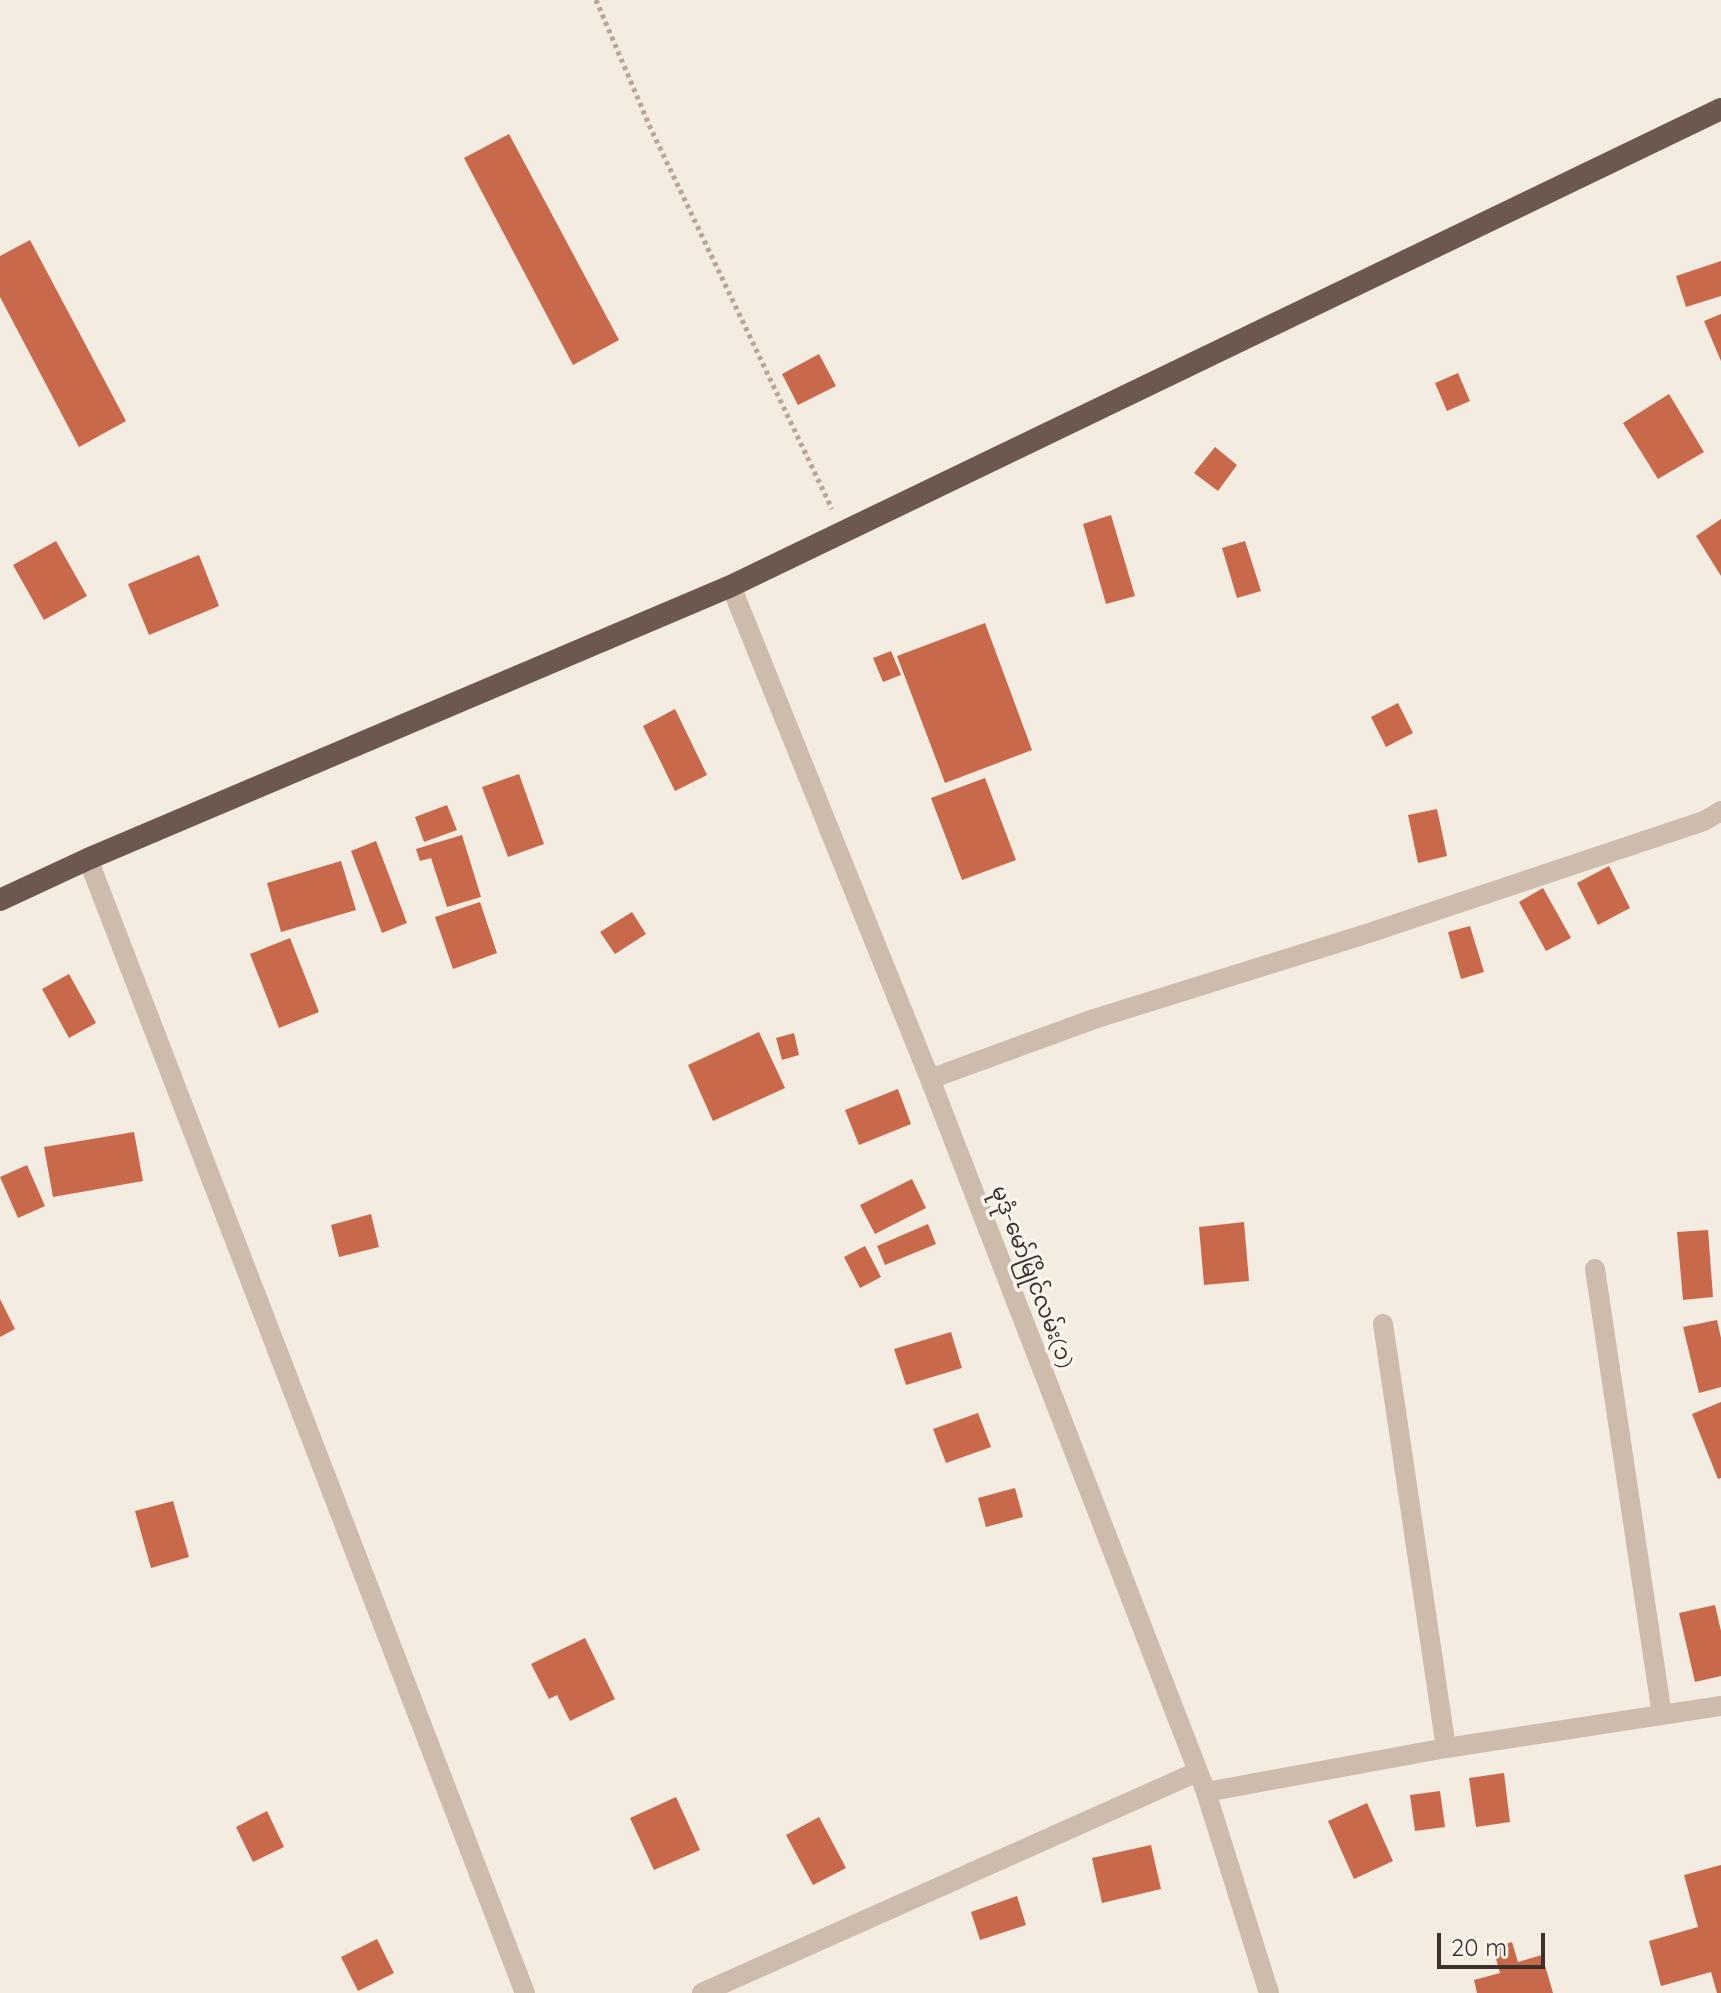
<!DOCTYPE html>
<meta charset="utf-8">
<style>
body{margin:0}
#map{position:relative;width:1721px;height:1993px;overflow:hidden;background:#f4ebe1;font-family:Quicksand,sans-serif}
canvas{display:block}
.scale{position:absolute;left:1437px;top:1933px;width:108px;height:36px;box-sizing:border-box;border:4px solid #3b302b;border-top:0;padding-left:10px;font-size:24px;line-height:28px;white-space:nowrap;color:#3b302b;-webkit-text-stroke:6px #fbf5ee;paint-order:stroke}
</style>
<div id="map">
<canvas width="1721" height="1993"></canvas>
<div class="scale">20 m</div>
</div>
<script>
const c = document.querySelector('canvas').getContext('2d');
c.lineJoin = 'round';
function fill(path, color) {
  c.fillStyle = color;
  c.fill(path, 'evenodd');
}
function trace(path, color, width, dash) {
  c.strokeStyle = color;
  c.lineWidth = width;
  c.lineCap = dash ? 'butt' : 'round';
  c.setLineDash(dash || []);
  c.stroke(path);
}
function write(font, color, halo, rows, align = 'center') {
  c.font = font + ' Quicksand,"Noto Sans Myanmar",sans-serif';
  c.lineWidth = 7;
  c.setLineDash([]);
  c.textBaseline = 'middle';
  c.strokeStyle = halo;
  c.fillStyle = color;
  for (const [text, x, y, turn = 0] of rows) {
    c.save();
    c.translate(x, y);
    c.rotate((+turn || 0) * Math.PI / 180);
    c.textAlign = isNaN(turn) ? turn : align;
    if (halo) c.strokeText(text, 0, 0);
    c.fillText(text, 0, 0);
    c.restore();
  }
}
fill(new Path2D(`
 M509 134 619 340 573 365 464 158Z
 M30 240 126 421 79 447 0 297V256Z
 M1721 261V296L1686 307 1676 276Z
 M1721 314V361L1704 321Z
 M819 354 836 386 798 405 782 374Z
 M1458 373 1470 401 1447 411 1435 383Z
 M1669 394 1704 452 1658 479 1623 423Z
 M1215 447 1237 465 1218 491 1194 473Z
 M1111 515 1135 596 1106 604 1083 524Z
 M1721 519V576L1696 536Z
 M56 541 87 596 44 620 13 565Z
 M1245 541 1261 591 1237 598 1222 548Z
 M199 555 219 606 149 635 128 584Z
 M985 623 1032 750 945 783 897 656Z
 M891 651 901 675 883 682 873 658Z
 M1398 703 1413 733 1386 747 1371 717Z
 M675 709 707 775 675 791 643 726Z
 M519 774 544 844 508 857 482 787Z
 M985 778 1016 860 962 880 931 798Z
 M447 805 457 830 424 842 415 817Z
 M1437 809 1447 856 1418 863 1408 815Z
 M462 835 481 897 447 907 431 858 420 861 416 849Z
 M376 841 407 923 382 933 351 851Z
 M341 861 356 910 281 932 267 883Z
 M1609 866 1630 908 1598 925 1577 883Z
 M1543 888 1571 938 1546 951 1519 902Z
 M480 902 497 953 453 969 435 917Z
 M632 912 646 934 615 954 600 932Z
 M1470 926 1484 972 1461 979 1448 932Z
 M290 938 319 1012 279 1028 250 954Z
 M69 974 96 1023 69 1038 42 989Z
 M759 1032 785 1088 713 1121 688 1065Z
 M794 1033 799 1055 782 1060 776 1038Z
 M898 1089 911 1124 859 1145 845 1110Z
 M134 1132 143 1181 53 1197 44 1147Z
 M27 1165 45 1206 18 1218 0 1177Z
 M912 1179 926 1208 875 1234 860 1205Z
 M371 1214 379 1247 339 1257 331 1225Z
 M1244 1222 1249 1281 1204 1285 1199 1227Z
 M928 1224 936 1244 885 1265 877 1246Z
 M1708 1230 1713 1297 1683 1300 1677 1232Z
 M865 1246 881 1277 860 1288 844 1257Z
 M0 1299 15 1329 0 1337Z
 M1717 1320 1721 1338V1387L1699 1393 1683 1327Z
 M951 1332 962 1368 906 1385 894 1349Z
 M1721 1402V1478L1718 1479 1692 1414Z
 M978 1413 991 1447 946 1463 933 1429Z
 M1015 1488 1023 1517 986 1527 978 1498Z
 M173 1501 189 1557 151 1568 135 1511Z
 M1715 1605 1721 1631V1676L1695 1682 1679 1613Z
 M585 1638 615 1699 570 1721 557 1695 549 1699 531 1664Z
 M1504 1773 1510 1822 1476 1827 1469 1778Z
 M1440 1791 1445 1827 1415 1831 1410 1795Z
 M676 1797 700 1850 654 1870 630 1818Z
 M1367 1803 1393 1861 1354 1879 1328 1821Z
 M267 1811 284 1847 253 1862 236 1827Z
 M819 1817 846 1868 813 1885 786 1835Z
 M1151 1845 1161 1889 1102 1903 1092 1858Z
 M1721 1865V1993H1717L1711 1972 1661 1986 1649 1941 1698 1927 1684 1875Z
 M1017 1896 1026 1925 980 1940 971 1912Z
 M377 1939 394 1973 358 1991 341 1957Z
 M1512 1942 1518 1962 1542 1955 1553 1993H1477L1474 1980 1500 1973 1493 1948Z`), '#c8694b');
trace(new Path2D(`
 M596 0 650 127 832 509`), '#b9a596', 5, [4, 4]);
trace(new Path2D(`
 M731 586 930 1079 1206 1792 1269 1993
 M88 859 525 1993
 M930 1079 1094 1019 1366 934 1704 821 1721 811
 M1595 1269 1662 1715
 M1383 1324 1446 1748
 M1206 1792 1446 1748 1721 1706
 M702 1993 1197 1772`), '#cdbbac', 20);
trace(new Path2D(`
 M0 900 88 859 731 586 1721 109`), '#6c584f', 22);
write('22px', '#3b302b', '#fbf5ee', [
 ["မုဒုံ-မော်မြိုင်လမ်း(၁)",1032,1277,69]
]);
</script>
